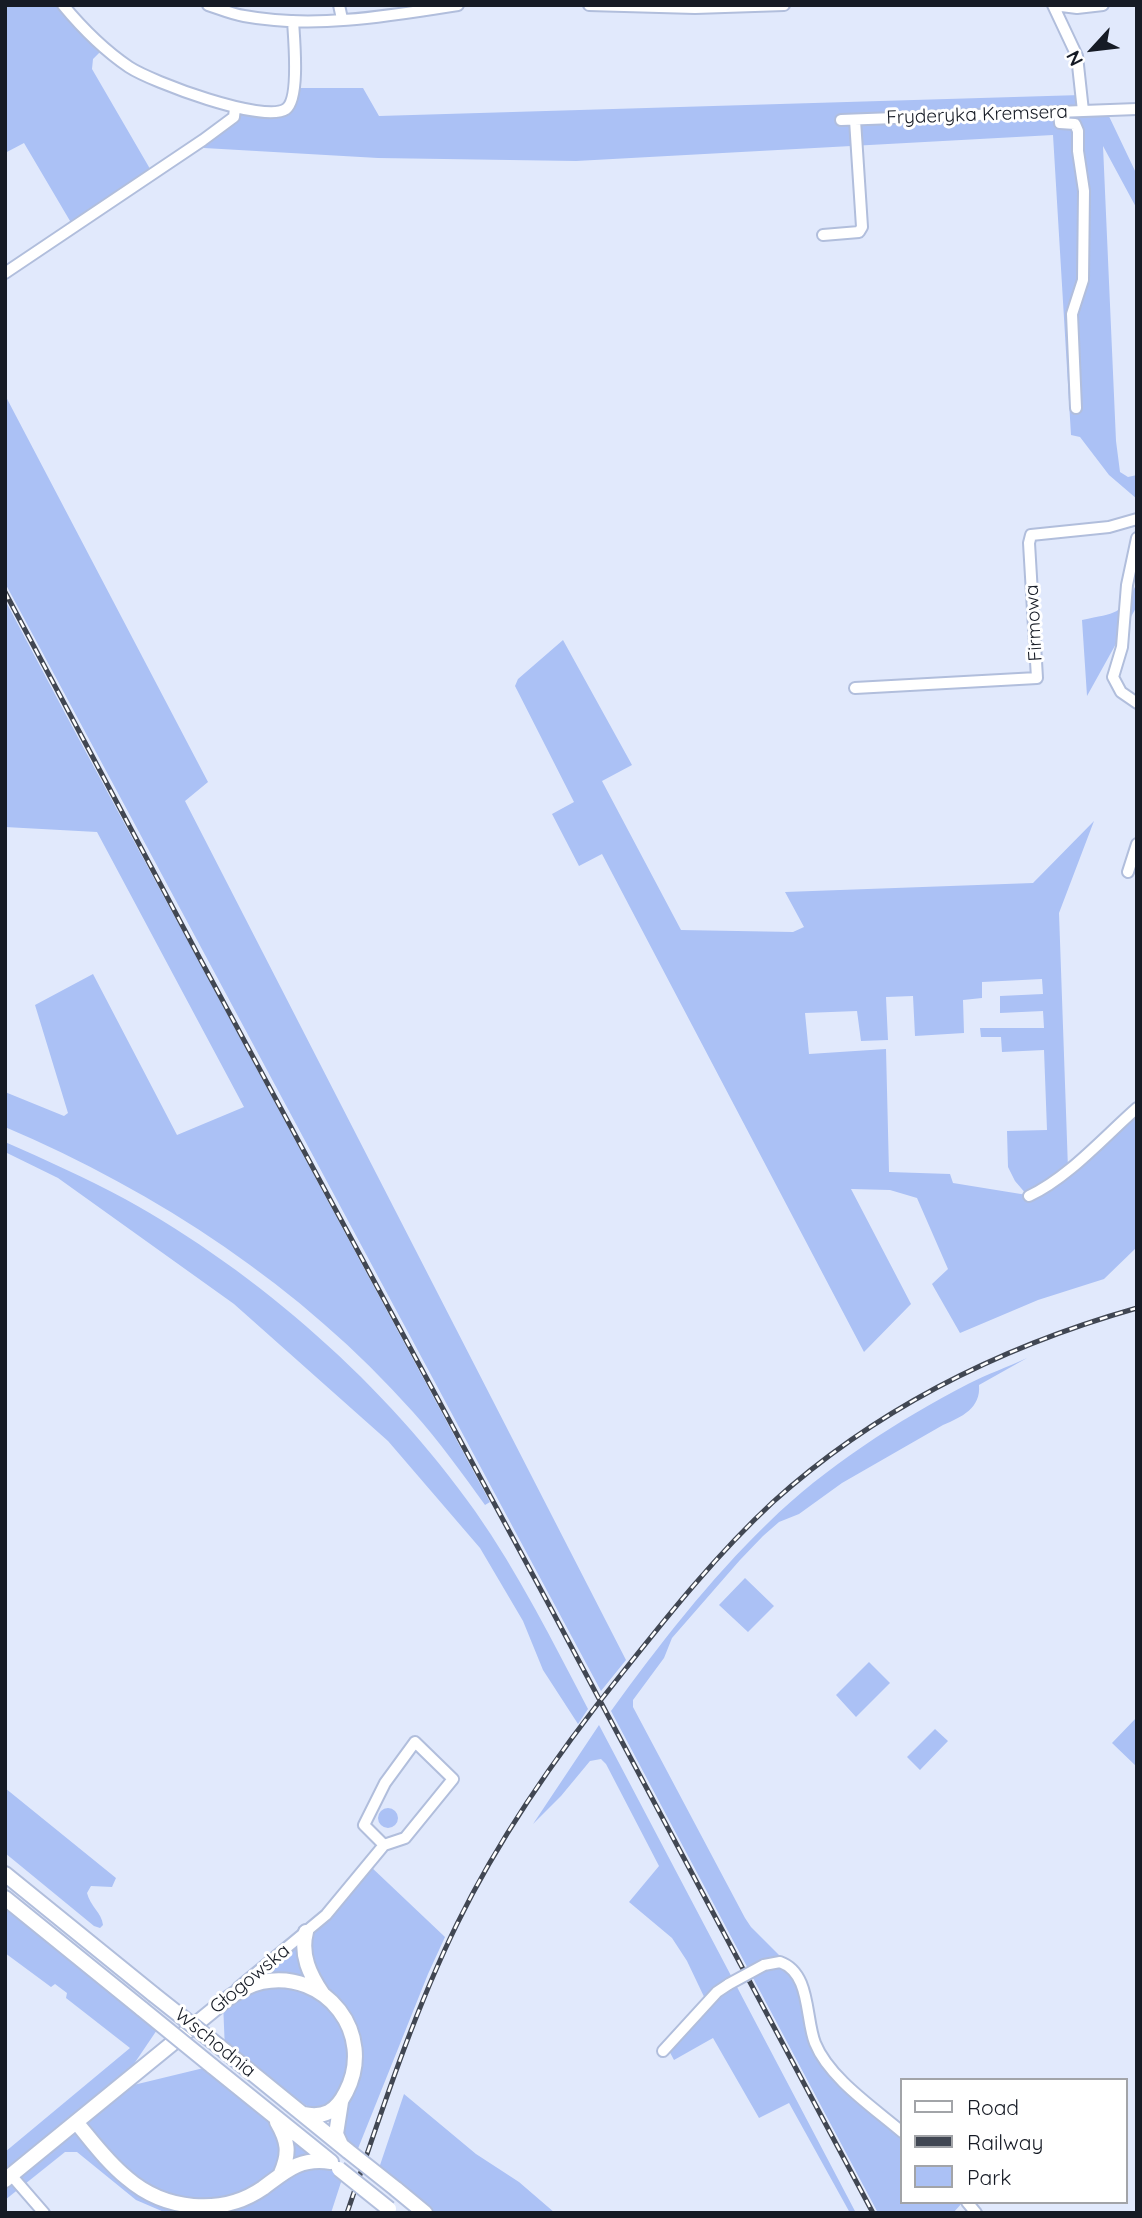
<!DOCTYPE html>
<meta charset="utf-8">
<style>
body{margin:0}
#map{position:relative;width:1142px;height:2218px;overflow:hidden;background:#e1e9fc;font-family:Quicksand,sans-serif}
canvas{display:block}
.frame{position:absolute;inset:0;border:7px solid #161b25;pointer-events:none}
.legend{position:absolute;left:900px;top:2078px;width:228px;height:126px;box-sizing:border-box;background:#fff;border:2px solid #a2a4a8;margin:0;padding:9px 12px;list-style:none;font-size:21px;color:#161b25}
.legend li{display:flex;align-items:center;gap:14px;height:35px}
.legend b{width:35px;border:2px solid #a2a4a8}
.north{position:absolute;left:1058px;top:14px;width:70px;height:70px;-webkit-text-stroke:5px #fff;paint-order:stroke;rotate:243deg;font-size:19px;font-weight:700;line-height:28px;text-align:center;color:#161b25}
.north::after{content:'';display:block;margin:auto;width:24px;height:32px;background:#161b25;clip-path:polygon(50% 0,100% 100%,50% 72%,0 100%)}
</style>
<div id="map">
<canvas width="1142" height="2218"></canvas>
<div class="frame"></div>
<ul class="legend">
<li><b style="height:9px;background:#fff"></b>Road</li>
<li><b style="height:9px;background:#414753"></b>Railway</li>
<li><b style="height:19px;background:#abc1f5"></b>Park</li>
</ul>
<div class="north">N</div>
</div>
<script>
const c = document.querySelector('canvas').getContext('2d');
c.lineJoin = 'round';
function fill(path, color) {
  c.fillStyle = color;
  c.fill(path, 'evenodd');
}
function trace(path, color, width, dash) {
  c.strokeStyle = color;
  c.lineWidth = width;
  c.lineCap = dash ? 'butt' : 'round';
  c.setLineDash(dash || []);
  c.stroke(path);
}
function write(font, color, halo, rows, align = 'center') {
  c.font = font + ' Quicksand,sans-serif';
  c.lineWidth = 6;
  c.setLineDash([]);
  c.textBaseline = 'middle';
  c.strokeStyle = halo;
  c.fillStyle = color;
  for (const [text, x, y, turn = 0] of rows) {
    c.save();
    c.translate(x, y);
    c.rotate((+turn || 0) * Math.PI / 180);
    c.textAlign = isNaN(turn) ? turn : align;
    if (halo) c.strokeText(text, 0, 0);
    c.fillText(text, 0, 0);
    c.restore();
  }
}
fill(new Path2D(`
 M5 5H63L104 48 93 59 92 69 153 174 73 226 24 143 5 153Z
 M295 88H363L379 116 1081 95 1083 111 1106 110 1137 175V209L1103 146 1116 441 1120 472 1128 477 1137 475V499L1109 475 1080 437 1071 435 1053 135 576 161 378 158 204 148 203 140 234 117 235 108 287 109Z
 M5 395 208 782 185 801 626 1660 601 1691 5 583Z
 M1137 583V606L1087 696 1082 620C1117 612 1120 617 1137 583Z
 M5 600 66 715 490 1502 485 1505C462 1473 439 1441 413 1412 302 1287 158 1192 5 1127V1092L64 1116 68 1113 35 1005 93 974 177 1135 244 1107 97 832 5 827Z
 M563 640 632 765 602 781 681 930 793 932 804 927 785 892 1033 883 1094 821 1059 913 1068 1169 1137 1107V1247L1104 1279 1038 1300 960 1333 932 1284 948 1269 917 1198 890 1190 851 1189 911 1304 864 1352 602 854 579 866 552 814 574 802 515 686 518 679ZM1042 979 1043 994 1000 996V1013L1043 1011 1044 1028H980L981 1037H1001L1002 1052 1044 1050 1047 1130 1007 1131 1008 1167 1015 1181 1027 1195 953 1183 950 1174 889 1172 886 1049 809 1054 805 1013 857 1011 861 1041 888 1040 886 997 913 996 915 1036 964 1033 963 1000 982 998V982Z
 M5 1142C46 1160 86 1178 125 1199 259 1273 387 1386 475 1511 519 1574 553 1642 588 1709L578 1724 543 1670 523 1621 480 1548 388 1441 234 1304 58 1178 5 1152Z
 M1027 1358 979 1385C981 1408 962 1417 943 1425L842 1483 799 1514 779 1522 763 1536 740 1560 672 1638 664 1658 633 1700V1707L745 1918 751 1927 793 1969 823 2058 902 2132V2202H963L953 2213H878L611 1711C659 1645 709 1580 768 1523 825 1467 897 1421 968 1384 987 1374 1008 1367 1027 1358Z
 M745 1578 774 1606 748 1632 719 1605Z
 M869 1662 890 1683 856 1717 836 1695Z
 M1137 1717V1767L1112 1743Z
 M599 1725 856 2213H850L789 2103 759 2118 713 2038 674 2060 667 2047 707 2003 687 1961 672 1938 629 1902 659 1866 606 1764 601 1759 590 1761 561 1796 533 1824Z
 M935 1729 948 1741 920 1770 907 1757Z
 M5 1788 116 1878 112 1887 91 1886 87 1893C90 1906 102 1913 103 1925L100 1928 94 1926 5 1853Z
 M378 1818a10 10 0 1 1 20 0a10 10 0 1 1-20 0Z
 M369 1865 445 1937 428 1974 355 2156 342 2146 341 2103 312 2110 287 2091 269 2085 225 2051 223 2002 306 1932Z
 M5 1898 161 2024 117 2089 212 2066 344 2173 331 2213 164 2212 136 2200 77 2152H65L5 2200V2152L130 2048 66 1998 67 1993 55 1984 51 1987 5 1953Z
 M404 2094 476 2154 519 2182 555 2213H434L396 2189 377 2174Z`), '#abc1f5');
const minor = new Path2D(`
 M63 5C82 28 104 50 129 67 152 82 264 124 286 109 300 99 294 38 293 21
 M208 5C220 9 232 14 244 16 314 29 389 16 458 5
 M339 5 342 19
 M589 5 695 8 784 5
 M1053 5 1077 56 1083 111
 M1054 5 1077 8 1103 5
 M1059 112 1060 123 1075 124 1078 131V151L1084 191 1083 280 1072 314 1076 408
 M841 120 1137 109
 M823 235 859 232 862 227 855 120
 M5 273 203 140 234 117 235 108
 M1137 538 1127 585 1122 647 1113 677 1121 692 1137 703
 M855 688 1037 678 1029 543 1031 535 1109 527 1137 519
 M1128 872 1137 844
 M1029 1196C1068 1178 1104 1137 1137 1108
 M764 1965 780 1962C811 1973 805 2018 815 2043 829 2078 874 2108 902 2132
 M238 1988 326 1915 384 1845 405 1838 453 1779 415 1742 385 1783 364 1825 384 1845
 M663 2051 717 1992 729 1984
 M11 2175 44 2213
 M967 2202 976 2213`);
const tertiary = new Path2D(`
 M5 1874 153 1994
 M5 1898 142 2009
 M306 1932C300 1955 310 1975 322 1993
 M225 2051 348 2151
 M212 2066 331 2162
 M76 2122C92 2141 107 2162 127 2178 164 2210 221 2217 263 2188 286 2171 300 2157 331 2162
 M277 2122C288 2141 290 2153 281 2173
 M341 2145 336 2134 341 2102
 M5 2180 223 2002C235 1993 248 1985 262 1982 326 1969 376 2034 346 2092 336 2112 324 2118 303 2114
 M396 2189 425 2213`);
trace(minor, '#b1bedc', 14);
trace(tertiary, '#b1bedc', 18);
trace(minor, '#fff', 10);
trace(tertiary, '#fff', 14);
const rail = new Path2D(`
 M5 592 198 955 548 1603 873 2213
 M347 2213C380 2116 412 2016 457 1924 501 1834 560 1750 623 1672 670 1613 717 1554 773 1502 877 1408 1003 1346 1137 1308`);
trace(rail, '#414753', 5);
trace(rail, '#fff', 2.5, [8]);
const minorBridge = new Path2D(`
 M729 1984 764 1965`);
const tertiaryBridge = new Path2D(`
 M153 1994 225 2051
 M142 2009 212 2066
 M348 2151 396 2189
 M339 2169 389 2209`);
trace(minorBridge, '#b1bedc', 14, []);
trace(tertiaryBridge, '#b1bedc', 18, []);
trace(minorBridge, '#fff', 10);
trace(tertiaryBridge, '#fff', 14);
write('19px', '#161b25', '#fff', [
 ["Fryderyka Kremsera",977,115,-2],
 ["Firmowa",1034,623,-93],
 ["Głogowska",250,1979,-40],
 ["Wschodnia",215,2043,39]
]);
</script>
